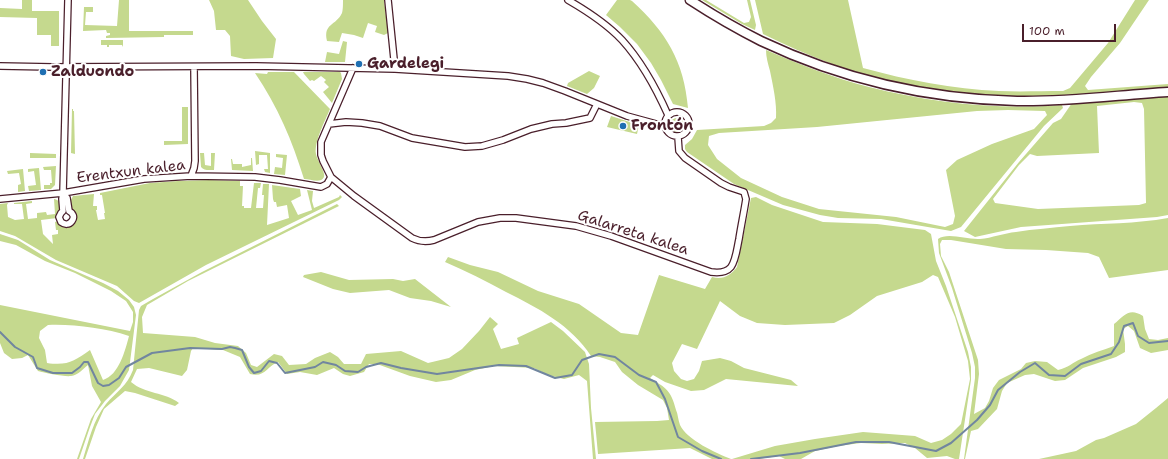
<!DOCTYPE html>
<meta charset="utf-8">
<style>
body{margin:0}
#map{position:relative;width:1168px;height:459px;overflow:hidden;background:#fff;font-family:"Shantell Sans",sans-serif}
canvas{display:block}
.scale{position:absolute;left:1022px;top:24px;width:94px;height:18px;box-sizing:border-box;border:2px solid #4a1f2b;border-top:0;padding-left:5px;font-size:12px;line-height:14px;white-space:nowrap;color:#4a1f2b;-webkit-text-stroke:3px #fff;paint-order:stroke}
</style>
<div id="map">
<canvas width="1168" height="459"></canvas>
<div class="scale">100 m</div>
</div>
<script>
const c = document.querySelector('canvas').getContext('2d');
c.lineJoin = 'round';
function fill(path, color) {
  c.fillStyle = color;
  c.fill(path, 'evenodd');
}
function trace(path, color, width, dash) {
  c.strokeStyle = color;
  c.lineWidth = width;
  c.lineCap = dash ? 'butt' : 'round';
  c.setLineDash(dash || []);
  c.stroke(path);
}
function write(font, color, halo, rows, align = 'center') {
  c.font = font + ' "Shantell Sans",sans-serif';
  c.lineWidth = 4;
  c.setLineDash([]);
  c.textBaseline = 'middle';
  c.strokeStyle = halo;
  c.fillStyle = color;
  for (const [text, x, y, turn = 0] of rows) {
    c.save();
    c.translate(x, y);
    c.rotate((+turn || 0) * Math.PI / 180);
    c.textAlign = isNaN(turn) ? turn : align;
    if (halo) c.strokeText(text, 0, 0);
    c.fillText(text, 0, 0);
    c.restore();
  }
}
fill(new Path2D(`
 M22 0H32V11H59V46H51V35H37V18L0 17V8L22 9Z
 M119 0H129V31H193V35H164V37L106 38V36L110 35V33H107L106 30 83 31 84 7H93V12H86L85 25 117 26Z
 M209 0H248L262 21 276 39 273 58 244 59 231 56 230 36 225 30H216L214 11Z
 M343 0H384L388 33 384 35 375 32 377 26 368 23 363 38 354 35 342 33 339 42 327 41C323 23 336 26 342 13 343 10 343 4 343 0Z
 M617 0H630L632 1C666 32 684 61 688 108L673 104 661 80 651 63 637 44 620 27 606 15Z
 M702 0H706L744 23 749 22 751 17 747 0H750L756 25 755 30 742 24Z
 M755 0H848L863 68C907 80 953 89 999 91 1020 92 1042 91 1063 91L1070 88 1108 43 1135 0H1149L1120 43 1091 77 1085 86 1088 90 1168 84V88C1104 92 1039 100 974 94 927 90 877 80 832 64 808 55 785 45 763 34Z
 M101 40H123V47L122 45H109V47H107V45H101Z
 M343 41 347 42 345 62H325L327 52 339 54Z
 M766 50C799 64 834 78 869 87 932 103 997 110 1062 105L1063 108 1044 126 961 227 951 231 881 219 838 218 820 215 783 205 734 184 687 152 685 149V145L692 139 697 130 764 126 771 123 776 118C777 103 773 86 770 71 768 64 766 57 766 50ZM1008 110 1045 111 1047 115 1034 129 992 144 957 160 946 170 955 216 953 224 945 227 896 217 819 209 782 197 741 178 717 159 708 145 709 136 719 133 817 127 977 111Z
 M589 71 600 76 594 88 587 94 567 86 568 83Z
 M268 72H294L330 109C325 121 314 142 316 154 317 160 326 173 324 177 321 184 310 179 304 179 292 140 278 107 255 73L267 74Z
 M303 72H340L341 73 342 79 332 103 323 92 329 87 324 82 326 80 321 76 314 81 312 80 310 81 304 74Z
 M1168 96V215L1157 217 1021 227 975 237 964 231 1019 162 1053 123 1061 119 1072 103ZM1134 102 1142 103 1144 109 1146 203 1139 205 1038 209 995 203 993 199 1019 165 1030 154 1037 156 1099 153 1097 106Z
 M182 107H188V144L164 145V141H182Z
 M72 109H73V111H74L75 154 71 153Z
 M611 116 639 125 637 134 607 127Z
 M670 125a7 7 0 1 1 14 0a7 7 0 1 1-14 0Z
 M255 151 270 153V173L265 172 264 169H268L267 155H259V164L256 165Z
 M30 153 56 154V158H30Z
 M200 153H204L205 165 211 166V153H215L214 170C209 170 204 171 201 167Z
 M276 154 287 155 285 175 274 174 275 167 282 168 283 158 276 157Z
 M251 158H252L253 171 232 170 231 159H232L233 164H242V167L251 165Z
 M56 166 55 185 51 189H44V185H50V183H52L51 170H44L43 167Z
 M39 168 41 190 29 191 28 186 36 185 34 171 28 172V169Z
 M23 169 25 191 18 192V185L21 184 19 173 8 174 7 171Z
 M209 180 240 181V186H243L242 206H244V208H251L254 183H261L260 188H258L256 208H263L264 195H262L263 184H269L267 225 289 218 287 205 277 207 276 202H274L273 199 272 185 300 189 301 196 291 201 298 215 312 210 307 190 313 191 312 201 314 208 339 197 340 195 342 197 339 200 206 265 139 303 134 301 117 286 56 260 15 236 0 231V204L8 203 7 205 8 217 15 220 24 219 22 204H14V203L32 201V203L26 204 28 219 37 218V213L46 212 47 215 55 214 54 199C60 200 60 204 61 209L57 214V218L41 220 43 234 53 244 52 235 58 234V230H56L55 222 58 221 63 226 69 227 73 225 76 221 77 217 71 208V200L73 196 94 194 93 206H97V210H96L98 220 105 219 104 213H105L102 195H100V193L150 183 178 181Z
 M756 197 772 205 823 222 877 224 925 230 931 234 936 261 946 286 968 352 971 367V380L959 459H955L947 456 927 458 915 448 905 443 882 444 861 443 838 446 815 451 801 459H785L779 456 758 459H732L775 446 815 439 863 432 915 436 931 443 942 440 951 434 961 424 970 379 968 361 955 317 938 277 933 275 922 282 877 296 850 315 834 323 785 325 757 323 740 316 720 301 697 349 682 344 672 363 674 371 681 379 687 381 694 379 699 371 702 361 720 358 731 361 744 368 791 380 798 386 726 379 704 390 691 391 665 382 653 375 650 378C666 388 671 390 676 410 678 414 678 420 680 425 687 440 716 453 731 459H712L690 448 598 454 595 422 657 421 669 420 667 408 663 400 638 385 622 372 615 362 600 357 591 356C571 325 538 308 506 292 486 281 466 271 445 262L448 257 470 265 498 272 538 291 579 304 621 333 638 335 659 275 705 289 712 277C723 280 730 276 737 267L751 198Z
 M337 204 339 206 188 281 147 305 142 317 143 333 195 337 215 343 238 346 246 353 251 365 257 367 274 354 282 356 289 365 306 364 315 358 330 352 338 357 344 364H361L366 354 401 351 428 363 449 358 462 349 479 331 490 317 498 324 493 329 501 349 519 344 517 338 551 322 563 331 585 352 589 364 591 408 596 459H593L587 381 579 375 564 379 548 375 534 368 494 366 475 370 451 380 436 382 410 376 377 364H369L364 372 350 376 343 374 334 368 317 375 300 372 287 374 278 362C267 366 265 378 250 374L240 357 223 350 193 348 191 351 187 370 182 376 149 368 137 369 131 382C145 394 165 392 179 403L175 406 135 393 125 391 104 409 96 427 85 459H83C89 440 93 420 106 404 116 392 127 386 133 370L139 310 141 306 153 299 202 272Z
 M1168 218V270L1109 278 1099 257 1088 253 1046 250 1006 249 951 240H942L940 244 941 256 949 272 978 360 979 374 974 414 985 408 989 401 993 388 999 380 1021 369 1026 363 1035 361 1047 362 1058 370C1068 368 1073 362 1081 359 1092 353 1103 350 1114 346V324C1124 316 1129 307 1143 316L1145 329 1149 339 1158 340 1168 338V350L1151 353 1140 348 1134 331 1128 326 1123 329 1125 344V352L1116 357 1083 368 1065 380 1055 381 1034 374 1025 375 1007 383 1002 391 997 409 978 429 971 431 965 459H964L975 378V367L972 353 952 288 939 253 938 239C948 232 967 240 980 239 992 238 1004 233 1016 232 1034 229 1052 228 1070 226 1103 223 1136 224 1168 218Z
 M0 234 18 240 50 260 103 283 118 291 129 300 134 307 136 315 129 370 120 386 105 401 95 414 90 427 79 459H77L91 419 101 402 92 386 88 365C83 369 78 375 71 376 65 377 45 373 38 371L28 355 22 358 12 359 4 353 0 343V305L130 331 133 322V312L126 301 111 291 75 273 45 261 16 245 0 241ZM48 325C74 324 104 328 129 336 125 351 119 375 103 380L90 350C74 361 68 366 47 363L45 350 39 338 40 331Z
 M321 272 349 280 393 279 403 281 415 279 451 307 431 301 410 298 389 290 350 293 333 289 303 277 304 275Z
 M1168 398V459H1039L1076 451 1096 440 1104 438 1136 424 1156 408Z`), '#c5d98e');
trace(new Path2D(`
 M0 332 15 347 33 357 37 368 53 373H72L80 367 84 362H88L98 383 103 386 109 385 119 378 126 367 152 353 190 348 222 349 230 347 235 348 242 350 249 367 254 373 261 371 269 361 277 363 285 373 315 367 323 362 336 365 345 371 358 372 366 367 381 363 401 368 437 374 499 365 526 366 555 378 572 375 582 360 599 354 615 357 639 375 656 382 665 399 678 437 702 451 721 459
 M751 459 800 453 856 442H889L936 451 951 443 977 420 990 405 998 390 1020 372 1035 363 1049 375 1065 376 1081 364 1111 354 1119 342 1124 326 1133 323 1138 336 1149 343 1168 341`), '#71869f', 2);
const minor = new Path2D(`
 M388 0 395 69
 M568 0C587 11 607 24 622 40 642 62 656 88 668 115
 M0 66 53 67 256 66 395 69 508 76 527 79 543 83 565 91 627 116 660 125 665 124
 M353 68 321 142V155L323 161 331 177 354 196 412 238C420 242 426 242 434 240L478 222 500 218H516L576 226 611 236 711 272C718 273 726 273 731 267 736 260 737 248 739 239 741 226 744 212 746 199L744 192 729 187 721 183 685 158 679 151 678 137
 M665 124a12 12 0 1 1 24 0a12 12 0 1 1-24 0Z
 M329 124 346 122 362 123 380 126 412 138 465 147 482 146 503 140 531 129 552 124 566 123 590 118 597 104
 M191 176 194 168 195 161 194 67
 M63 193 67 198 69 211C73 213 75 217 72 221 69 225 65 225 61 222L59 217 61 213 63 211 62 199 63 193 68 0
 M0 199 63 193 144 179 191 176 255 177 280 180 321 187 327 184 331 177`);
const secondary = new Path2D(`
 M690 0C713 15 737 29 761 41 841 79 928 99 1017 101 1067 102 1118 95 1168 92`);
trace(minor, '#4a1f2b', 8);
trace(secondary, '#4a1f2b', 11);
trace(minor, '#fff', 5.5);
trace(secondary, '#fff', 8);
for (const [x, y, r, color] of [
 [359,64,4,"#1f6fb2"],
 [43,72,4,"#1f6fb2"],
 [623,126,4,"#1f6fb2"]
]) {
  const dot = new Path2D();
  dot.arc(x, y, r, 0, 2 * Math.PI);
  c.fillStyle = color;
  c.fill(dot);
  trace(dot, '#fff', 1.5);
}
write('bold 15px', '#4a1f2b', '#fff', [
 ["Gardelegi",367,64],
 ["Zalduondo",51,72],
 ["Frontón",631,126]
], 'left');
write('15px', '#4a1f2b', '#fff', [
 ["Erentxun kalea",131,172,-7],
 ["Galarreta kalea",633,233,18]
]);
</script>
